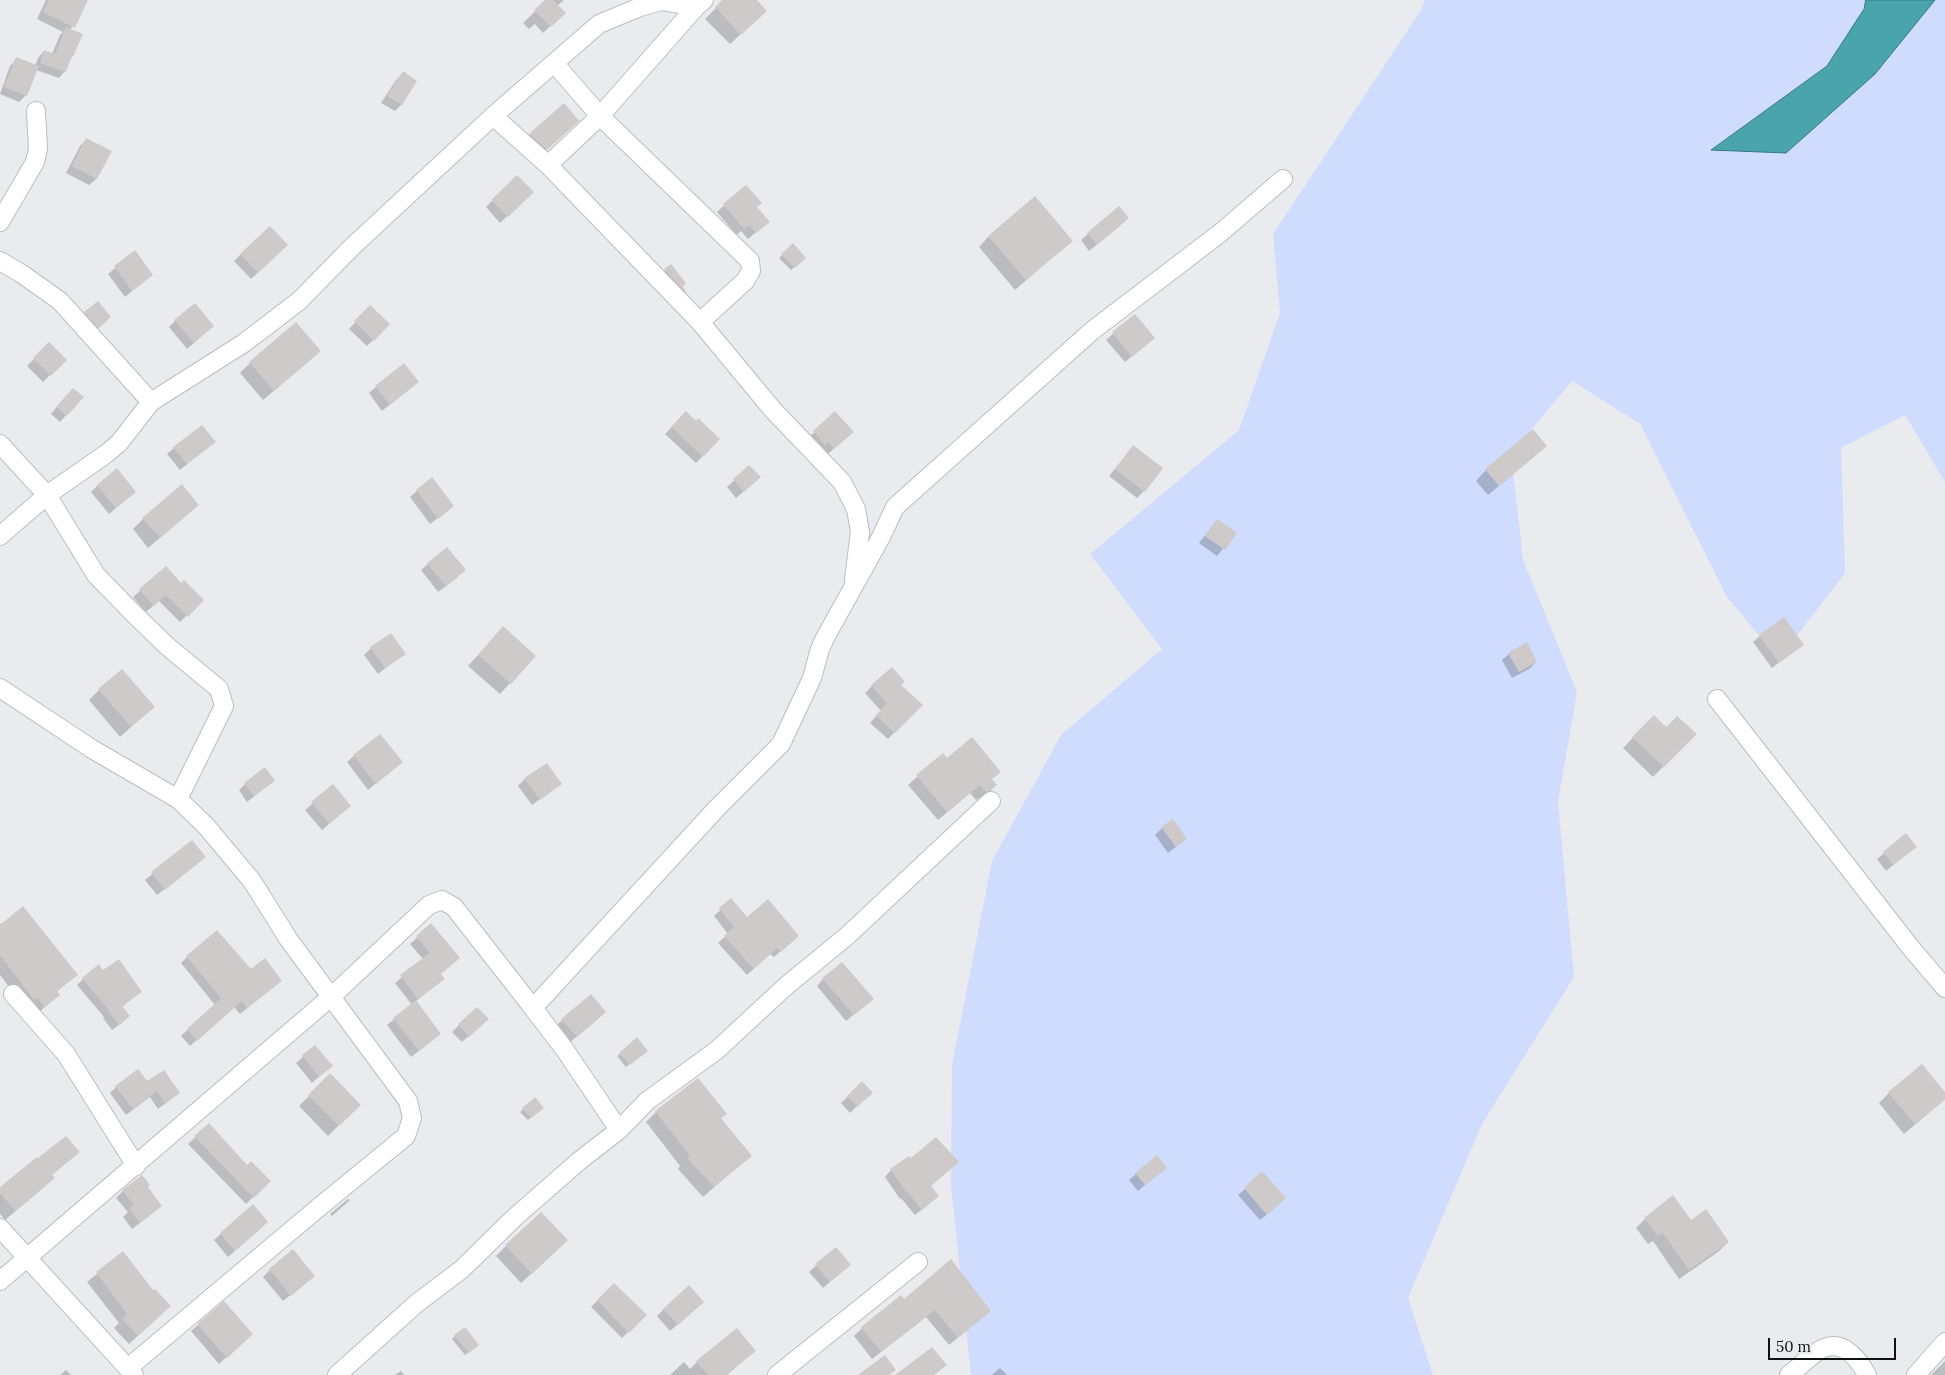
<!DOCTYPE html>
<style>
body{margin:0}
#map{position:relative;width:1945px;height:1375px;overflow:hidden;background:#eaebef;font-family:Lora,serif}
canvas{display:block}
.scale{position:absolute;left:1768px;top:1338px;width:128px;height:22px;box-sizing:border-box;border:2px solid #101112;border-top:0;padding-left:6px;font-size:15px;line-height:18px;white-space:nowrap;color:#101112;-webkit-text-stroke:4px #eaebef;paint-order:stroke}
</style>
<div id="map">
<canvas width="1945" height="1375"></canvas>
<div class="scale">50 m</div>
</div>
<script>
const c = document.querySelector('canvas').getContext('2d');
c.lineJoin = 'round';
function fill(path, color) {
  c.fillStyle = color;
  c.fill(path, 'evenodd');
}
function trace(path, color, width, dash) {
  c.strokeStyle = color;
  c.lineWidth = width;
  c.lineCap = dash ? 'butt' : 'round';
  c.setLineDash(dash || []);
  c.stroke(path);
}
fill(new Path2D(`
 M1425 0H1866L1864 9 1827 66 1712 149 1875 74 1935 0H1945V482L1905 415 1841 448 1845 573 1779 659 1727 597 1640 424 1572 381 1511 454 1523 560 1577 692 1558 802 1574 977 1482 1124 1408 1298 1433 1375H971L951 1185 952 1065 992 861 1061 735 1162 649 1090 554 1239 430 1280 313 1273 234 1421 10Z`), '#d0dcfd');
const water = new Path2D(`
 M1866 0H1935L1875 74 1786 153 1711 150 1827 66 1864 9Z`);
fill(water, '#49a4ae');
trace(water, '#38787f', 1);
fill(new Path2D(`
 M46 0H87L70 30 72 56 69 59 65 71 59 78 36 70 26 95 19 102 0 94 10 66 17 59 35 66 38 58 44 51 52 54 60 35 63 32 37 19Z
 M547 0H564L557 6V20L543 33 535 24 529 29 523 23Z
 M724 0H755V21L730 44 705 19Z
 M403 73 416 81 401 105 395 111 381 103 396 80Z
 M567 131 535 159 520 145 530 135Z
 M87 139 110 152 96 179 89 185 66 173 80 146Z
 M517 176 532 192 500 223 486 207Z
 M746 186 756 207 761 228 748 239 741 231 737 235 717 212Z
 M1121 225 1089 251 1081 240 1088 234Z
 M269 227 280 252 251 279 234 261Z
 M989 236 1071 241 1015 290 979 247Z
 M793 245 804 258 791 270 779 258Z
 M135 252 151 275 125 297 108 274Z
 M671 266 686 294 680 299 658 277Z
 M370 307 389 324 367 346 349 329Z
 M85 313 109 317 91 334 79 320Z
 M1135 315 1147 344 1125 362 1106 340Z
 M175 321 213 326 187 349 169 327Z
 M49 344 65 360 43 382 27 366Z
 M309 361 263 400 240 373 250 363Z
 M417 382 382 411 369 393 376 387Z
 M66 396 82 397 60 422 51 414Z
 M686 413 719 439 696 463 665 434Z
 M835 413 845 438 827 455 807 439Z
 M214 442 180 470 167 454 174 448Z
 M1133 447 1144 491 1137 498 1109 476Z
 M1535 456 1488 495 1476 481 1486 470Z
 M749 467 752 484 736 498 727 487Z
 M98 485 135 492 109 514 91 492Z
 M417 491 453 506 430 524 410 497Z
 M187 515 148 548 133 529 143 519Z
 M1217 520 1236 533 1217 556 1199 543Z
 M447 548 458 577 438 592 421 570Z
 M166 567 181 585 202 600 180 622 159 601 146 612 133 597Z
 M1760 636 1802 645 1772 668 1753 642Z
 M493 639 535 656 500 694 468 666Z
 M371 648 404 654 378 674 364 655Z
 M1509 654 1536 662 1529 669 1512 678 1502 660Z
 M900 685 921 705 888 739 870 723 881 711 865 693 872 686Z
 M99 690 153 707 120 737 89 700Z
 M1654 716 1666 729 1695 734 1653 777 1623 748Z
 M942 755 947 760 991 780 996 785 987 794 976 800 970 793 938 820 908 785Z
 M354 756 401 762 368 790 347 762Z
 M525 779 560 784 532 805 518 786Z
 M245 784 266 787 247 802 239 790Z
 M333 786 350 806 322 830 305 810Z
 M1162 828 1186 839 1168 853 1155 835Z
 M1906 835 1915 847 1886 871 1877 859Z
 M192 842 197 863 157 895 145 880Z
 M731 900 746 919 791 942 774 957 770 954 747 975 718 943 728 934 714 916Z
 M0 923 76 975 56 992 58 995 36 1015 25 1008 0 975Z
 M431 925 440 974 436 985 415 1002 433 1040 411 1057 387 1025 412 1005 395 983 423 959 410 944Z
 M187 957 251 970 281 981 240 1014 234 1007 190 1046 181 1036 215 1005 181 963Z
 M103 972 140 992 122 1007 123 1022 112 1030 103 1018 104 1017 77 985 83 979Z
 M823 979 865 1005 846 1021 817 986Z
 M598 1019 569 1043 555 1027 562 1020Z
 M459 1025 480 1026 462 1042 452 1032Z
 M315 1046 331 1066 312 1083 296 1063Z
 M645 1050 626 1067 617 1056 620 1054Z
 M330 1075 359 1105 328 1136 299 1106Z
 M147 1082 179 1093 158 1109 150 1097 126 1115 110 1093 116 1087Z
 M862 1083 864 1099 850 1113 841 1103Z
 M1889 1093 1945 1094V1099L1904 1134 1879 1103Z
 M534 1099 542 1108 528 1120 520 1112Z
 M656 1112 725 1114 720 1119 751 1155 703 1197 678 1169 680 1166 646 1122Z
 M209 1125 247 1167 269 1181 246 1204 188 1144Z
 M1165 1168 1138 1191 1129 1180 1136 1174Z
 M891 1170 930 1186 938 1196 915 1215 901 1198 900 1199 885 1177Z
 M51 1176 53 1178 43 1188 5 1220 0 1214V1188Z
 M146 1187 154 1212 132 1229 123 1217 128 1212 116 1198 123 1191Z
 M1245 1189 1278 1205 1260 1220 1238 1195Z
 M348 1199 350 1200 332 1216 330 1214Z
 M252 1206 260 1229 228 1257 214 1240Z
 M1645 1219 1691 1221 1728 1242 1718 1252 1679 1279 1653 1241 1648 1244 1636 1228Z
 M506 1246 556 1251 521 1283 496 1256Z
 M835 1249 849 1265 823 1288 809 1272Z
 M123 1253 160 1315 129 1344 114 1328 119 1323 87 1282Z
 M270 1270 307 1282 283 1301 263 1277Z
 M614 1284 645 1315 622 1338 591 1307Z
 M904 1301 990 1311 949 1345 926 1317 872 1359 854 1336 862 1328Z
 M696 1308 670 1331 657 1316 664 1309Z
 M198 1325 244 1341 219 1364 191 1331Z
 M455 1336 474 1348 465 1355 452 1339Z
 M754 1351 727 1375H670L684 1362 690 1369 697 1362Z
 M1945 1361V1375H1931Z
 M1000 1368 1007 1375H992Z
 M66 1370 71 1375H60Z
 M401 1371 404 1375H395Z`), '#0003');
fill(new Path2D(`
 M49 0H88L75 28 43 12Z
 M545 0H553L566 13 551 27 534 10Z
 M722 0H757L767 11 741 35 715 7Z
 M66 27 83 34 73 57 72 56 66 72 40 63 44 50 55 54Z
 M16 57 39 66 27 96 4 87Z
 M403 71 417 81 402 105 387 96Z
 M564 103 579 121 547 150 529 134Z
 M86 138 112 151 97 179 72 166Z
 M517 175 534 192 508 217 491 200Z
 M746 185 762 203 757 207 770 222 756 233 749 225 744 229 723 204Z
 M1035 196 1073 241 1026 280 988 236Z
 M1119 206 1129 218 1097 245 1087 233Z
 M270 226 288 245 258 273 240 254Z
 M793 243 806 258 795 268 781 254Z
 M135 250 153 275 132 291 114 266Z
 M671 264 686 283 683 287 687 294 664 269Z
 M98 301 111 317 99 328 84 312Z
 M195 303 214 326 194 343 174 320Z
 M370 305 390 324 374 341 354 321Z
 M1135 314 1155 338 1132 357 1112 332Z
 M296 322 321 351 274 391 249 362Z
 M49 342 67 360 51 376 33 358Z
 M404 363 419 382 390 405 375 386Z
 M73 388 84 397 67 416 56 407Z
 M686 411 696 421 698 418 720 439 703 457 671 427Z
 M835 411 854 432 834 449 828 442 825 445 813 431Z
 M202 425 216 442 187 464 173 447Z
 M1533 429 1547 446 1499 486 1485 469Z
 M1133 445 1163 468 1145 492 1115 469Z
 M749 465 761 477 744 492 733 479Z
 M117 468 136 492 116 508 97 485Z
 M432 477 454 506 438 519 416 490Z
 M182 484 199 505 160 538 142 518Z
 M1217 519 1237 533 1225 550 1205 536Z
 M447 547 466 570 446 586 427 563Z
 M166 566 181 583 184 580 204 600 188 617 166 595 154 606 139 589Z
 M1784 617 1804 645 1779 663 1759 635Z
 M503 626 536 656 511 684 478 655Z
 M391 633 406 654 385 668 370 647Z
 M1527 642 1537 662 1519 672 1508 653Z
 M892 667 905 682 901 685 923 705 895 733 876 715 887 703 871 685Z
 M122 669 155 707 131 727 98 689Z
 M1654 715 1666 727 1677 716 1697 734 1664 767 1632 737Z
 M380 734 403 762 376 784 353 755Z
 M972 737 1001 772 992 779 997 785 986 792 980 785 947 812 916 775 943 753 947 758Z
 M547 763 562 784 540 800 524 778Z
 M265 767 275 781 254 796 244 783Z
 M333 784 351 806 329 824 311 802Z
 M1173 819 1187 839 1176 847 1161 827Z
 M1906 833 1917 847 1893 865 1883 852Z
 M192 840 206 857 165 890 151 872Z
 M731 898 747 917 768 899 799 936 781 952 777 948 754 969 724 936 734 927 719 908Z
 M23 906 78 975 57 991 60 995 45 1007 37 998 34 1000 0 955V925Z
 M431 923 460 958 441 974 445 979 418 999 400 975 430 953 416 936Z
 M217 930 251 969 265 958 282 981 247 1008 242 1001 197 1041 187 1029 221 998 186 956Z
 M119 959 142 992 122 1006 130 1016 119 1025 108 1011 109 1010 82 978 99 964 103 970Z
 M842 962 874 999 854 1015 822 978Z
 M591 994 606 1012 577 1037 561 1019Z
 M416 1000 441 1034 419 1051 393 1018Z
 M477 1007 489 1019 469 1037 458 1024Z
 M637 1037 648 1051 630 1065 619 1053Z
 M315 1045 333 1066 319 1077 302 1055Z
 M1922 1064 1945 1092V1100L1915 1124 1888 1092Z
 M138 1069 147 1081 164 1070 180 1093 165 1104 157 1091 133 1109 115 1086Z
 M330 1073 361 1105 339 1126 308 1095Z
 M698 1078 727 1114 721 1118 752 1156 714 1187 687 1158 690 1156 655 1111Z
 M862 1081 873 1093 857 1107 847 1096Z
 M535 1097 544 1108 531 1118 522 1108Z
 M209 1123 247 1165 251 1161 271 1181 254 1198 194 1136Z
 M66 1136 80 1152 52 1175 55 1178 15 1211 0 1193V1187L37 1157 38 1158Z
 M936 1137 959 1162 931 1186 939 1196 922 1210 908 1192 907 1193 890 1169 909 1156 911 1158Z
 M1157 1155 1167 1168 1145 1185 1135 1173Z
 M1262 1171 1286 1198 1267 1215 1244 1188Z
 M142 1175 150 1185 148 1187 162 1206 140 1223 129 1209 134 1205 122 1190Z
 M1673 1195 1691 1220 1706 1209 1729 1242 1689 1270 1663 1233 1658 1236 1644 1218Z
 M253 1204 268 1222 235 1251 220 1233Z
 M541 1212 568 1240 532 1274 505 1245Z
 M836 1247 851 1265 830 1282 815 1264Z
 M293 1249 315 1276 291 1296 269 1269Z
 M123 1251 153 1290 155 1289 171 1306 138 1336 122 1319 127 1314 96 1272Z
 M951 1259 991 1311 958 1338 935 1310 881 1352 861 1327 901 1295 904 1299Z
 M614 1283 647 1315 629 1333 597 1300Z
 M689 1285 704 1302 678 1325 663 1309Z
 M224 1301 253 1334 227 1358 197 1324Z
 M465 1327 479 1345 469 1353 454 1335Z
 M737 1328 756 1351 726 1375H708L696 1361Z
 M932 1347 947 1365 934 1375H895Z
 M885 1355 896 1370 889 1375H858Z`), '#cecac9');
const street = new Path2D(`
 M554 63 600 116 750 261 751 271 745 281 700 322
 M493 116 548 165 700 322 773 410 842 482 856 509 860 532 854 579
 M548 165 600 116 696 7
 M0 222 35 162 38 149 36 111
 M0 261 22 274 60 301 151 402
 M0 444 47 495 96 575 134 614 167 646 219 689 224 706 178 799
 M0 536 47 495 106 454 119 443 151 402 244 343 299 301 352 247 493 116 599 24 640 7 661 1 696 7 704 0
 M0 688 92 749 178 799 206 826 252 881 289 940 408 1101 412 1118 406 1136 318 1208 128 1368
 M1717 699 1911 948 1945 988
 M13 994 66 1054 136 1166
 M619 1130 565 1050 533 1008 717 808 781 744 812 678 820 649 825 638 881 537 895 507 1093 330 1219 234 1283 179
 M0 1228 134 1375
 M0 1281 332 996 429 905 442 900 454 907 533 1008
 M337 1375 417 1303 462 1269 514 1218 579 1161 619 1130 647 1101 717 1050 786 986 847 936 991 801
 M777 1375 918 1262
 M1789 1375C1797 1369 1815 1351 1824 1348 1844 1340 1859 1360 1867 1375
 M1916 1375 1945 1342`);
trace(street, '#bcbdc0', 20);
trace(street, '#fff', 18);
</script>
